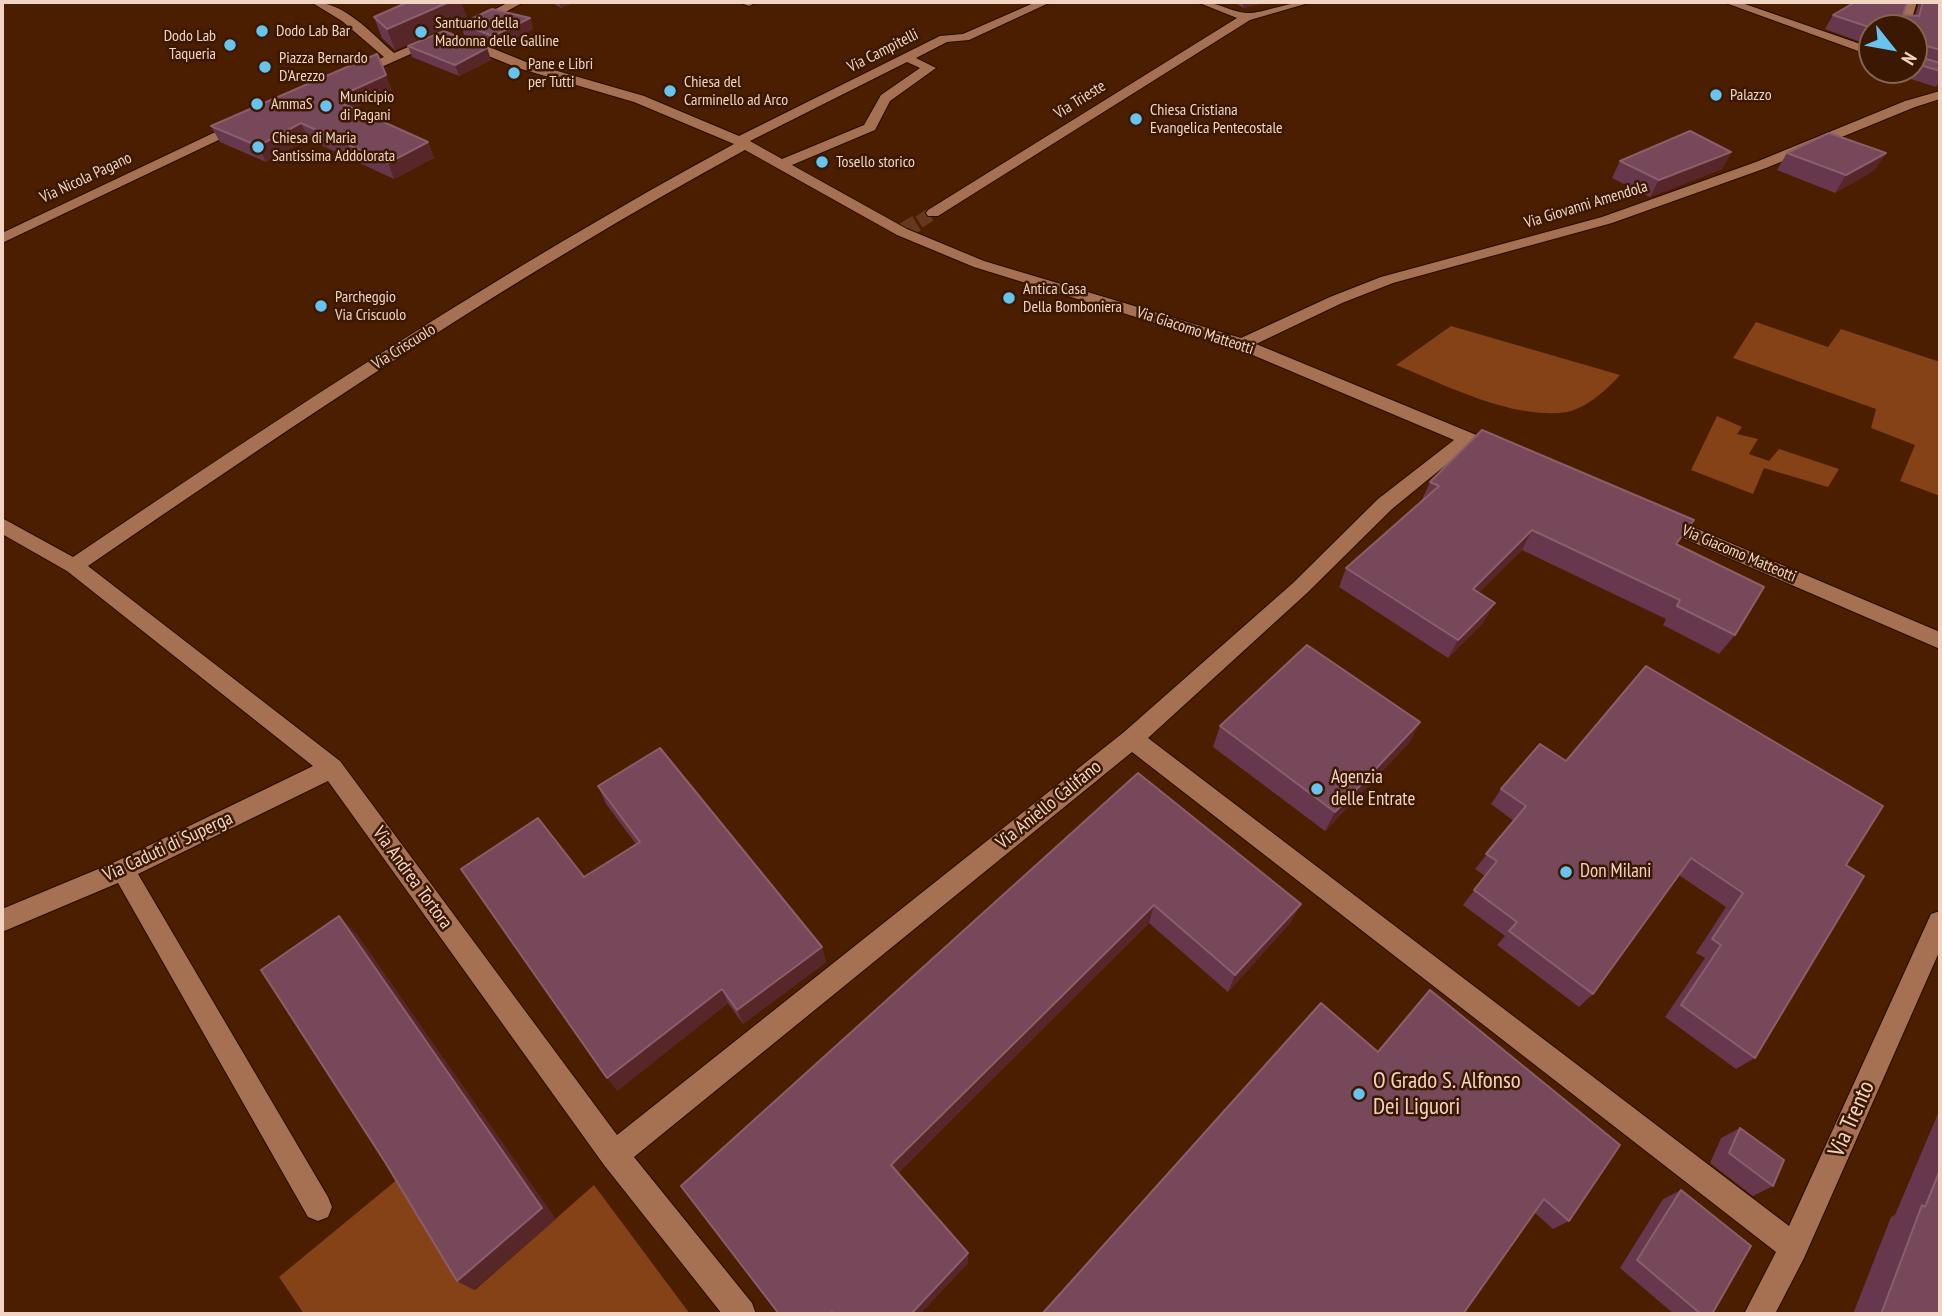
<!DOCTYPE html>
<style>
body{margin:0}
#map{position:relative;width:1942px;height:1316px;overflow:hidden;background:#4b1e00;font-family:"PT Sans Narrow",sans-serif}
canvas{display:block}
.frame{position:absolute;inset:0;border:4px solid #f2d4c3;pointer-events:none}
.north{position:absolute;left:1858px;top:14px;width:70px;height:70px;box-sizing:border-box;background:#3b1802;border:2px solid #84634f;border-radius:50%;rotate:121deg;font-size:19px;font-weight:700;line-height:28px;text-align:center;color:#f2d4c3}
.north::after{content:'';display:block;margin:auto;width:24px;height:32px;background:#67c4ef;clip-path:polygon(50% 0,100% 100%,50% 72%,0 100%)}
</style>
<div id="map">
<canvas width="1942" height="1316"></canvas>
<div class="frame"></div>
<div class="north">N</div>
</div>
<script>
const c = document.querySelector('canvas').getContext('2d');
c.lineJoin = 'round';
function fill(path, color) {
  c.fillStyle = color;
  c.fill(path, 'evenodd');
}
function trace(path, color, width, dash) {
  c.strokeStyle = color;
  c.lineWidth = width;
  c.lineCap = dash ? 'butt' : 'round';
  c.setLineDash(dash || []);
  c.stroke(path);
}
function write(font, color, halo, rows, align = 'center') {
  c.font = font + ' "PT Sans Narrow",sans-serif';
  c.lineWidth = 5;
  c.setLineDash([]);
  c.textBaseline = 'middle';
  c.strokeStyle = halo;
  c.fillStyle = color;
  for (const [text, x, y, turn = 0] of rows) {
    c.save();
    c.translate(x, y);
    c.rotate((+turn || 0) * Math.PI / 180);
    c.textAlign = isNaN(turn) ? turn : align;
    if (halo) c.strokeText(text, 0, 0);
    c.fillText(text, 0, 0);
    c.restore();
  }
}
fill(new Path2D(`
 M1756 322 1828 347 1841 329 1940 362V496L1900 481 1915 445 1871 428 1876 409 1733 358Z
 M1451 326 1620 375C1609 388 1585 409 1567 412 1512 420 1446 385 1396 365Z
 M1717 416 1742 427 1737 434 1758 439 1749 454 1769 461 1779 449 1839 469 1828 487 1764 468 1753 494 1691 470Z
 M404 1174 475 1290 594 1185 690 1314H304L279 1277Z`), '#844216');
trace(new Path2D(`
 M919 222 933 213`), '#64391d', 13, [13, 6]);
trace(new Path2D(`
 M902 232 922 220`), '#64391d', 17, [17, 9]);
const minor = new Path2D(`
 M311 2C344 1 371 33 394 53L432 37 442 40 359 77H351V71L384 57 342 21Z
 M509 2H524L479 26 469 23Z
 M738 2H754L755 3 749 6Z
 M1036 2H1051L969 40 947 42 916 58 936 68 890 101 875 130 792 165 907 229 984 261 1241 338 1330 297 1381 277 1602 217 1756 162 1905 101 1940 91V99L1915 107 1766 168 1612 223 1393 283 1342 303 1256 344 1474 434 1503 447 1506 451 1497 457 1469 446 1392 509 1307 593 1148 738 1789 1226 1931 914 1940 911V950L1804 1258 1775 1314H1744L1776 1252 1132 752 634 1157 752 1303 756 1314H722L604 1165 328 781 138 874 328 1197 332 1207 328 1217 318 1221 308 1217 118 883 2 932V909L115 862 313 766 67 571 2 534V518L73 557C289 411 505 268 734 144L634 102 518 68 459 44V38H467L526 62 644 96 739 136 940 36 963 34ZM907 62 920 68 881 95 864 125 782 159 750 141ZM745 150 897 235 974 267 1236 348 1454 440 1378 499 1293 583 1124 732 617 1135 340 761 88 566C302 419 517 274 745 150Z
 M1197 2C1217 1 1228 11 1246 13 1262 14 1289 1 1312 2L1250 20 938 216H928L926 213 928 210 1237 18Z
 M1723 2H1739L1872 48V56Z
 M1905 2H1917L1909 28H1897Z
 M243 119 250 123 248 126 2 243V233Z
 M1662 514 1940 632V649L1655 526 1652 521 1655 516Z`);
trace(minor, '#260d01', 2);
fill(minor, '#a67052');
fill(new Path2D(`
 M408 2H461L467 18 395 50 382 38 374 17Z
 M551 2H575L561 8Z
 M1234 2H1268L1243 8Z
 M1854 2H1907L1903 15 1915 16 1919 2H1940V82L1936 87 1882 70H1914V28H1872V46L1825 29 1833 15Z
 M530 18 533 29 497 47 464 35 461 24Z
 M408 46 487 48 491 60 459 76 412 57Z
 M1872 54V67L1865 65Z
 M392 90 358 106 360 112 428 142 434 158 394 179 308 139 266 162 220 142 211 126Z
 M1731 152 1722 169 1650 197 1612 178 1620 161Z
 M1787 153 1875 170 1835 193 1777 170Z
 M1430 482 1676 545 1735 635 1719 654 1663 625 1666 619 1522 550 1478 593 1484 622 1448 658 1339 587 1346 568 1421 502Z
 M1420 722 1409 743 1325 831 1213 747 1220 726Z
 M1566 761 1846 865 1755 1058 1736 1069 1665 1017 1705 958 1696 953 1726 907 1679 875 1593 994 1579 1007 1497 945 1505 936 1463 905 1485 876 1475 869 1514 821 1491 804 1501 789Z
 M1138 773 1291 922 1228 992 1149 923 898 1173 968 1263 920 1314H779Z
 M598 786 822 947 826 962 743 1024 728 1003 617 1091 584 877 636 844 606 804Z
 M1321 1003 1569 1221 1553 1229 1534 1212Z
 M1940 1109V1314H1853L1891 1217 1895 1215Z
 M1740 1128 1773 1186 1753 1196 1710 1163 1721 1138Z
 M1681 1190 1712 1314H1674L1620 1268 1663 1199Z`), '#67374d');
fill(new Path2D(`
 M449 2H461L467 18 395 50 387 29Z
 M559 2H575L561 8Z
 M1244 2H1268L1243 8Z
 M530 18 533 29 497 47 493 36Z
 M487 48 491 60 459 76 455 65Z
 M386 75 392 90 358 106 360 112 339 102 346 93Z
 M301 123 308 139 266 162 258 146Z
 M428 142 434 158 394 179 388 163Z
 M1731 152 1722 169 1650 197 1659 180Z
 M1886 153 1875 170 1835 193 1846 175Z
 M1532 530 1522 550 1463 609 1473 589Z
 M1495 603 1484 622 1448 658 1458 640Z
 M1420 722 1409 743 1325 831 1335 812Z
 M1301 904 1291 922 1228 992 1235 975Z
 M1154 905 1149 923 894 1177 891 1165Z
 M339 916 357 934 556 1219 474 1290 457 1281Z
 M822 947 826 962 743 1024 737 1010Z
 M722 989 728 1003 617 1091 607 1078Z
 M968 1253V1263L920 1314H911Z`), '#562629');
const building = new Path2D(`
 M408 2H449L387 29 374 17Z
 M1855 2H1907L1903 15 1919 16 1923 2H1940V50L1924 45 1920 48 1923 58 1940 63V71L1914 63V28H1872L1833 15Z
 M492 9 530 18 493 36 461 24Z
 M444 31 487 48 455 65 408 46Z
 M377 54 386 75 346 93 354 96 339 102 428 142 388 163 301 123 258 146 211 126Z
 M1690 131 1731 152 1659 180 1620 161Z
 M1829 133 1886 153 1846 175 1787 153Z
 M1482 430 1694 520 1676 544 1764 587 1735 635 1677 606 1680 600 1532 530 1473 589 1495 603 1458 640 1346 568 1439 486 1430 482Z
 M1307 645 1420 722 1335 812 1220 726Z
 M1646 666 1883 806 1846 865 1864 876 1755 1058 1681 1005 1721 945 1712 939 1743 893 1691 858 1593 994 1509 931 1517 922 1474 890 1497 861 1486 854 1526 806 1501 789 1540 744 1566 761Z
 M660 748 822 947 737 1010 722 989 607 1078 461 869 538 818 584 877 640 842 598 786Z
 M1138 773 1301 904 1235 975 1154 905 891 1165 968 1253 911 1314H834L832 1312 830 1314H779L681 1186Z
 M339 916 542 1208 457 1281 385 1162 261 970Z
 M1430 990 1620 1145 1569 1221 1544 1199 1463 1314H1042L1321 1003 1378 1052Z
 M1740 1128 1784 1160 1773 1186 1729 1153Z
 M1940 1170V1314H1881L1922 1205 1925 1207Z
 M1681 1190 1751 1246 1712 1314H1701L1637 1260Z`);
fill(building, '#76485a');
trace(building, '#8a5e6a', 2);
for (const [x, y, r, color] of [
 [262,31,7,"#67c4ef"],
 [421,32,7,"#67c4ef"],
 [230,45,7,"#67c4ef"],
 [265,67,7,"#67c4ef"],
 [514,73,7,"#67c4ef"],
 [670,91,7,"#67c4ef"],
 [1716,95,7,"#67c4ef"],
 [257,104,7,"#67c4ef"],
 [326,106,7,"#67c4ef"],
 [1136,119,7,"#67c4ef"],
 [258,147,7,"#67c4ef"],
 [822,162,7,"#67c4ef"],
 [1009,298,7,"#67c4ef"],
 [321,306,7,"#67c4ef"],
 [1317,789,7,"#67c4ef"],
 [1566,872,7,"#67c4ef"],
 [1359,1094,7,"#67c4ef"]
]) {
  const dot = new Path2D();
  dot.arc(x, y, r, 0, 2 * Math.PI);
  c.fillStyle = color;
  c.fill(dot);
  trace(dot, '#3b1802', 2.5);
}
write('16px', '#f2d4c3', '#3b1802', [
 ["Santuario della",435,23],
 ["Madonna delle Galline",435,41],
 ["Dodo Lab Bar",276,31],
 ["Dodo Lab",216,36,"right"],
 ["Taqueria",216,54,"right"],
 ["Piazza Bernardo",279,58],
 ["D'Arezzo",279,76],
 ["Pane e Libri",528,64],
 ["per Tutti",528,82],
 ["Chiesa del",684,82],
 ["Carminello ad Arco",684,100],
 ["Palazzo",1730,95],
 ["Municipio",340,97],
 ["di Pagani",340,115],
 ["AmmaS",271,104],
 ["Chiesa Cristiana",1150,110],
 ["Evangelica Pentecostale",1150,128],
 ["Chiesa di Maria",272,138],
 ["Santissima Addolorata",272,156],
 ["Tosello storico",836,162],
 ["Antica Casa",1023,289],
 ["Della Bomboniera",1023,307],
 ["Parcheggio",335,297],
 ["Via Criscuolo",335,315]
], 'left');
write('16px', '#f2d4c3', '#3b1802', [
 ["Via Campitelli",883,51,-27],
 ["Via Trieste",1080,100,-32],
 ["Via Nicola Pagano",86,178,-25],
 ["Via Giovanni Amendola",1586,205,-17],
 ["Via Giacomo Matteotti",1195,331,18],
 ["Via Criscuolo",404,347,-32],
 ["Via Giacomo Matteotti",1739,554,23]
]);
write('19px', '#f2d4c3', '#3b1802', [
 ["Agenzia",1331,778],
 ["delle Entrate",1331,800],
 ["Don Milani",1580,872]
], 'left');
write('19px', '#f2d4c3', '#3b1802', [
 ["Via Aniello Califano",1049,805,-39],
 ["Via Caduti di Superga",168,847,-25],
 ["Via Andrea Tortora",412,878,54]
]);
write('23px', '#f2d4c3', '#3b1802', [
 ["O Grado S. Alfonso",1373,1081],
 ["Dei Liguori",1373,1107]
], 'left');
write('23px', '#f2d4c3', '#3b1802', [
 ["Via Trento",1852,1119,-66]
]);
</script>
